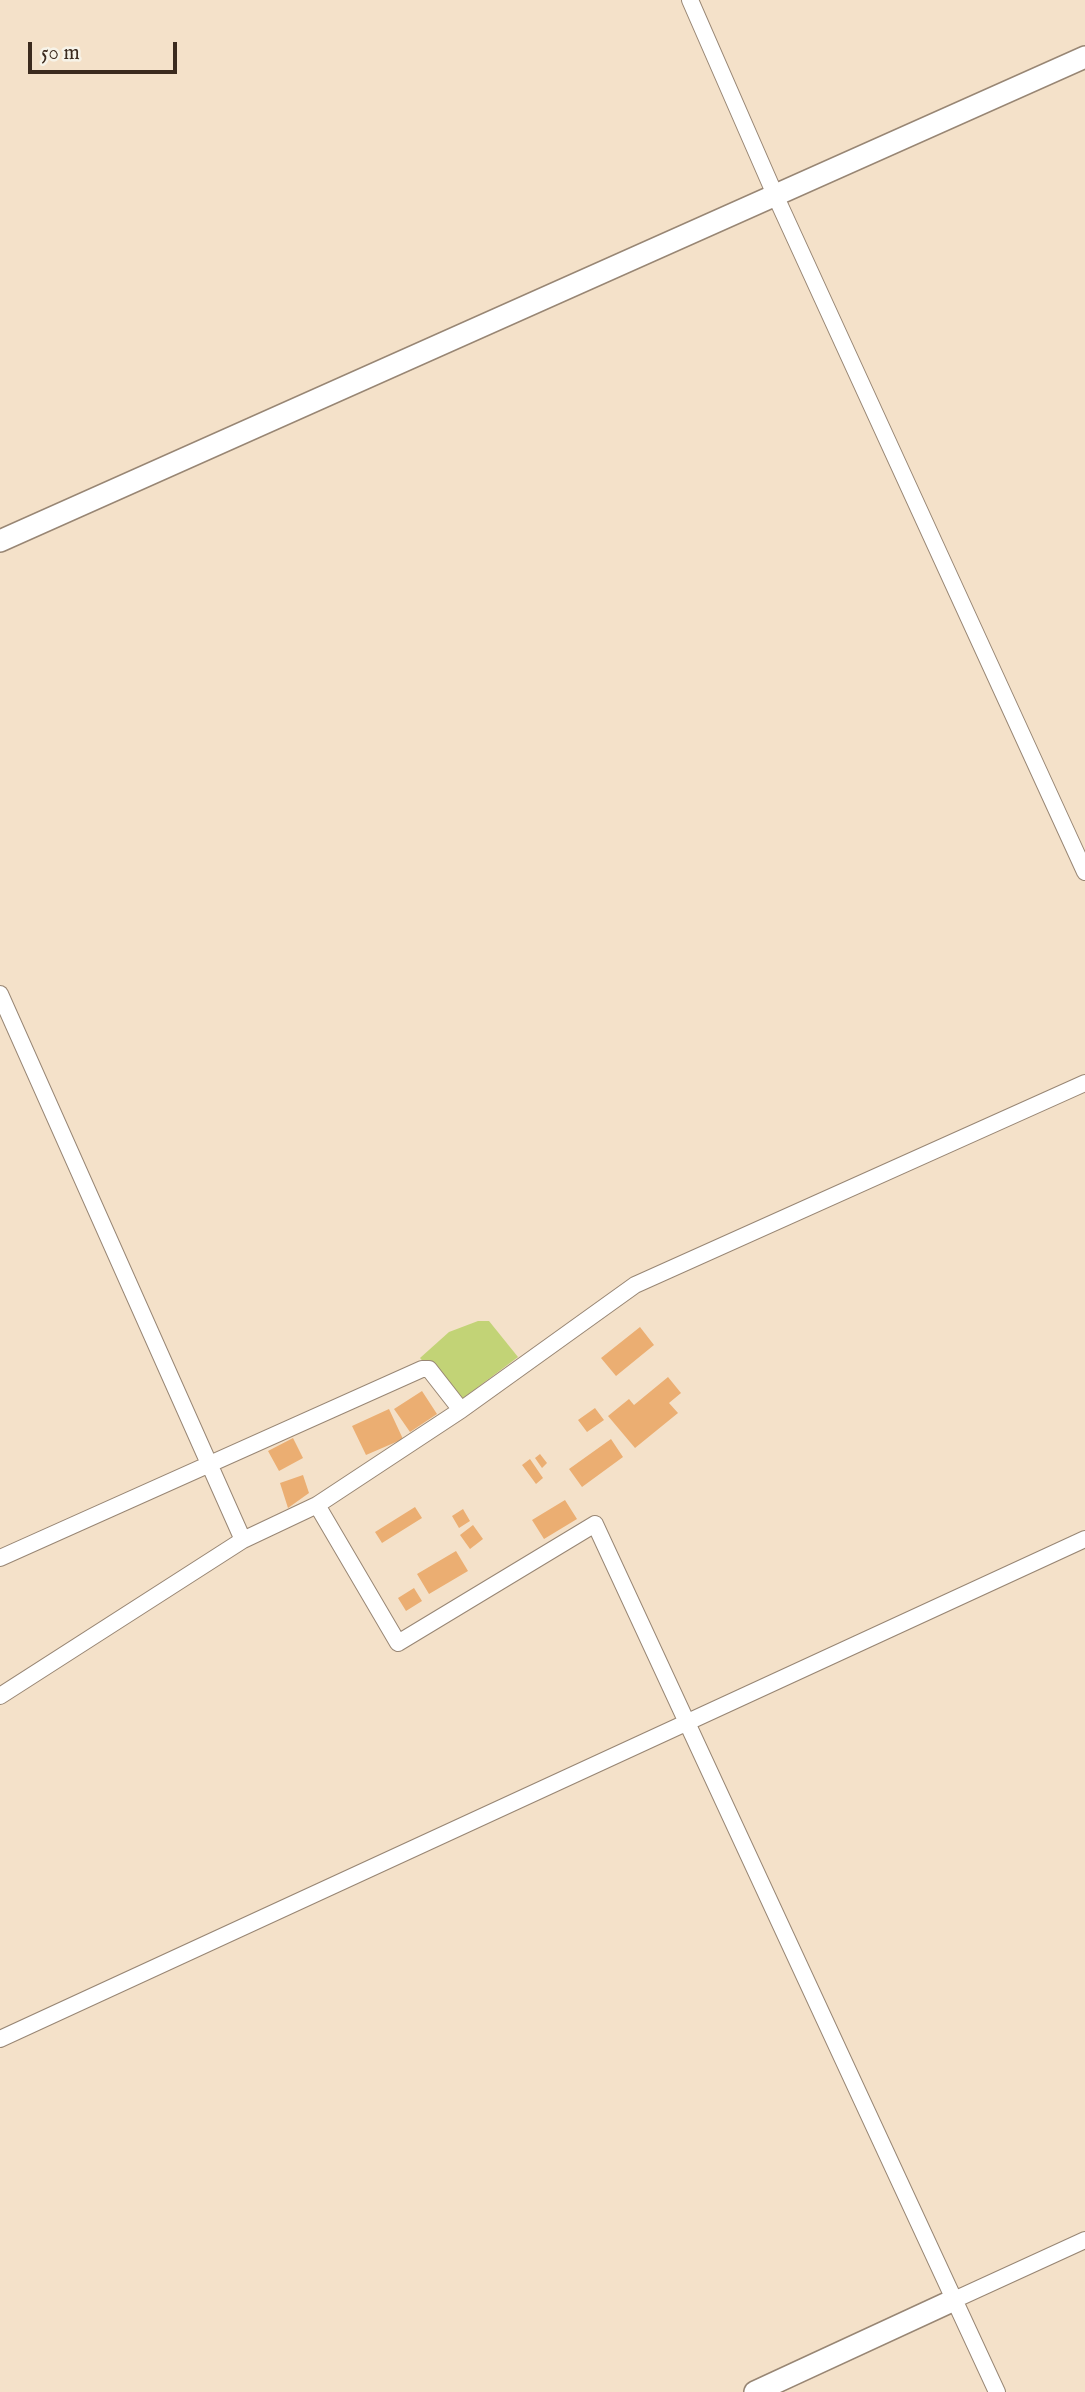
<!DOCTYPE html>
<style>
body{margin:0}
#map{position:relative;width:1085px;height:2392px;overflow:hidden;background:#f4e1c9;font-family:"IM FELL English",serif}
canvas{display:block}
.scale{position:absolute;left:28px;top:42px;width:149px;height:32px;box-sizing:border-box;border:4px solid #3b2a1e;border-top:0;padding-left:9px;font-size:21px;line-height:24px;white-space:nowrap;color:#3b2a1e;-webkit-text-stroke:5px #f7f3e8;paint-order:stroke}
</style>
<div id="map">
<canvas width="1085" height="2392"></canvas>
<div class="scale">50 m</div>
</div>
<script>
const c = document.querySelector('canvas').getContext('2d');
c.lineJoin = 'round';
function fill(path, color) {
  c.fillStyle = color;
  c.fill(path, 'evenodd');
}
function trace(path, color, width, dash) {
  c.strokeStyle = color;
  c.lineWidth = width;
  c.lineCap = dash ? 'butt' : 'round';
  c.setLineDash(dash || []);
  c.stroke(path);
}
fill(new Path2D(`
 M478 1321H489L518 1357 458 1402 420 1358 449 1332Z`), '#c2d376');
fill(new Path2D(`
 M640 1327 654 1345 616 1376 601 1358Z
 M668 1377 681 1393 669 1403 678 1413 635 1448 608 1416 629 1399 634 1405Z
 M422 1391 437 1414 410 1432 394 1409Z
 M595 1408 604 1420 587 1432 578 1420Z
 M389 1409 403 1439 366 1455 352 1426Z
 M293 1438 303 1458 279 1471 268 1451Z
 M611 1439 623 1457 582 1487 569 1469Z
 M540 1454 547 1463 542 1468 535 1458Z
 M530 1459 543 1478 536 1484 522 1465Z
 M303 1475 309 1493 288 1508 280 1483Z
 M565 1500 577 1519 544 1539 532 1520Z
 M415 1507 422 1518 382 1543 375 1532Z
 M463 1509 470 1521 459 1528 452 1516Z
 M473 1525 483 1539 470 1549 460 1535Z
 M456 1551 468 1571 429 1594 417 1574Z
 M414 1588 422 1601 406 1611 398 1598Z`), '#ebae72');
const minor = new Path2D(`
 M690 0 776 197 1085 872
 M0 994 243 1540 317 1505 461 1410 635 1285 1085 1083
 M317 1505 398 1643 595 1524 997 2392
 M0 1558 422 1369H429L461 1410
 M0 1696 243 1540
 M0 2039 1085 1539
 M954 2300 1085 2240`);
const tertiary = new Path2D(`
 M0 541 1085 57
 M755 2392 954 2300`);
trace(minor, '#988674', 18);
trace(tertiary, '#988674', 24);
trace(minor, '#fff', 16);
trace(tertiary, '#fff', 21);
</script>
